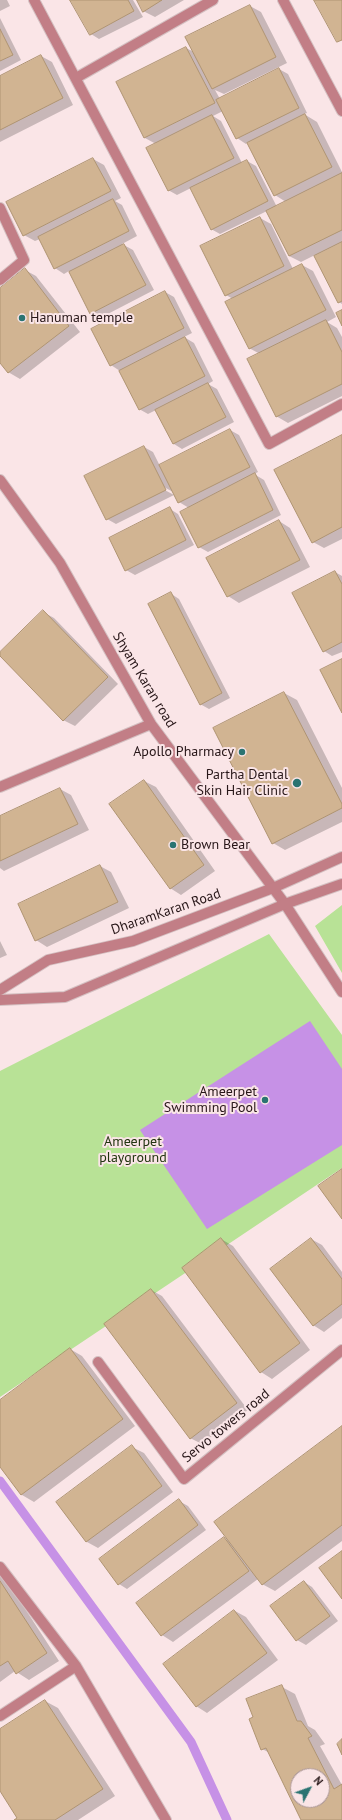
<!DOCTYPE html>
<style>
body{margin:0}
#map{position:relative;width:342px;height:1820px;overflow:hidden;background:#fae5e7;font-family:"PT Sans",sans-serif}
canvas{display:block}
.north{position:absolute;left:290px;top:1768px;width:40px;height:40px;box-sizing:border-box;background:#fae5e7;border:1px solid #a69294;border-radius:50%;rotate:49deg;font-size:11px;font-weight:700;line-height:16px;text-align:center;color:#271618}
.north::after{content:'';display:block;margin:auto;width:14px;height:18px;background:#2a7472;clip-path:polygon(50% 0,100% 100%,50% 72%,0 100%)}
</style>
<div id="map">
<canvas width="342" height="1820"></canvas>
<div class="north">N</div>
</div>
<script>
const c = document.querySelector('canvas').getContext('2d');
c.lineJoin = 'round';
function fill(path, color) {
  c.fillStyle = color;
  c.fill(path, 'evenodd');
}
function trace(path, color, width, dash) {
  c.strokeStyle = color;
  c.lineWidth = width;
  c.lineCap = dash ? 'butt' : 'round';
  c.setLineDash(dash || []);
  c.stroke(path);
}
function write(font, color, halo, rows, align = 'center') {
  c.font = font + ' "PT Sans",sans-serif';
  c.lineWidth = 4;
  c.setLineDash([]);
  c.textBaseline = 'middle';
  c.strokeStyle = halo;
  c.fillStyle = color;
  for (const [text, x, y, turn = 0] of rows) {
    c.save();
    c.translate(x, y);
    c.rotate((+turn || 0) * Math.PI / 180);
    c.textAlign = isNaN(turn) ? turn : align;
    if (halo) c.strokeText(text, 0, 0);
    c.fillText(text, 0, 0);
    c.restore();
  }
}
fill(new Path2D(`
 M342 905V973L315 926Z
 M269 934 342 1035V1168L0 1397V1071Z`), '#b8e296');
fill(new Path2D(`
 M310 1021 342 1069V1145L207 1229 140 1130Z`), '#c691e6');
fill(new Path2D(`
 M0 0H7L10 6 0 11Z
 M72 0H133L143 17 99 39 91 34Z
 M138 0H184L155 17 143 11Z
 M250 6 261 12 287 63 224 94 215 90 220 99 279 69 288 74 307 113 304 114 317 122 342 172V304L339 302 315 255 301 262 289 256 267 211 220 234 211 229 191 188 177 195 168 190 156 144 145 138 186 48 194 52ZM223 111 237 138 246 144 248 142 275 195 286 202 277 207 256 166 247 161 242 163 221 121 213 116Z
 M0 18 21 60 0 71Z
 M41 56 52 62 73 105 0 142V77Z
 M93 159 104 165 121 198 115 201 122 205 137 236 122 244 133 250 154 290 100 318 91 313 69 271 64 274 55 268 40 239 35 241 24 235Z
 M260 218 271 224 293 269 302 265 313 271 336 317 327 322 337 328 342 337V396L288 423 276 416 260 354 249 348 233 299 226 295Z
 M25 270 36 276 80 332 20 379 8 372 0 361V289Z
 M165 292 174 297 192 333 184 337 194 343 213 381 208 384 217 389 234 422 182 449 174 444 156 410 148 414 139 409 120 371 111 365Z
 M230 430 239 435 258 472 254 474 264 480 281 515 208 552 199 547 189 508 179 502 175 493 162 486 161 488 174 495 116 524 107 519 144 447 153 452 160 466Z
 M342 437V539L324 548 313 542Z
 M170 509 178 514 194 545 135 575 126 570Z
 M279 521 290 528 310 567 239 603 228 596Z
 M335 572 342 576V652L332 656 324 651Z
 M170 593 179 599 230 698 209 709 200 704Z
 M43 612 54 618 118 684 75 726 63 720 0 655Z
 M284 693 297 700 342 788V822L285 850 273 843Z
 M144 781 156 787 215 871 181 895 170 888Z
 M60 789 71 795 89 830 4 871 0 868V817Z
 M100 866 111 872 129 908 47 947 36 940Z
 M0 941 7 955 0 958Z
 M221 1239 233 1246 310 1350 272 1379 261 1372Z
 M311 1239 322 1245 342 1272V1318L324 1332 313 1325Z
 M151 1290 162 1296 248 1410 202 1444 190 1438Z
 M70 1349 82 1356 135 1426 34 1502 22 1495 0 1466V1401Z
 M342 1427V1541L275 1591 262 1584 258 1579 173 1642 162 1635 224 1538 231 1542Z
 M132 1447 144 1453 173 1492 98 1548 87 1542 58 1502Z
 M179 1501 188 1506 206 1530 127 1589 119 1584Z
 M0 1570 59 1661 29 1680 15 1671 0 1682Z
 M304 1582 312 1587 338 1621 306 1645 297 1640Z
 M235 1611 246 1617 278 1660 207 1713 196 1706Z
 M282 1687 295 1694 308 1726 315 1730 325 1744 320 1746 342 1785V1820H302L270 1753 262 1749 254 1718ZM298 1776H322V1800H298Z
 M45 1701 58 1708 115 1796 78 1820H16L19 1818 0 1789V1731Z`), '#0003');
trace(new Path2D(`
 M0 1481 191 1742 227 1820`), '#c691e6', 9);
const building = new Path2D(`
 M70 0H128L134 11 90 35Z
 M137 0H162L143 12Z
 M314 0H342V40L337 42Z
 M250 5 276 57 212 89 185 37Z
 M0 29 13 55 0 61Z
 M186 47 215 103 144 138 116 82Z
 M41 55 63 98 0 130V76Z
 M279 68 299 108 236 139 216 100Z
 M305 114 332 167 274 196 247 143Z
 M212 115 234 158 168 191 146 148Z
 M93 158 111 191 23 236 6 202Z
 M247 160 268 201 211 230 190 188Z
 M342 173V230L289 256 266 211Z
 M113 199 129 231 54 269 38 237Z
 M260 217 284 266 225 296 200 246Z
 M342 242V301L338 303 314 256Z
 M124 244 146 285 90 314 69 272Z
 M302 264 326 310 249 349 225 302Z
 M25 268 69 326 8 373 0 363V288Z
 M165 291 184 328 110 366 91 329Z
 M342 310V326L336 313Z
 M326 320 342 352V384L276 417 247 359Z
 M185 337 205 376 139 410 119 371Z
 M208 383 226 417 173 444 155 410Z
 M230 429 250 467 178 503 159 465Z
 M342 435V527L312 543 274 470Z
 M144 446 166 490 106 520 84 476Z
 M255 473 273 510 198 548 180 512Z
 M170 507 186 540 125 571 109 538Z
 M279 520 300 560 227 597 206 558Z
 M335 571 342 584V642L323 652 292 593Z
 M171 592 222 693 200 705 148 604Z
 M43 610 108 677 63 721 0 656V652Z
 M342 659V713L320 670Z
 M284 692 342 804V808L272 844 213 728Z
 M144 780 204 865 170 889 109 804Z
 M60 788 78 824 0 861V816Z
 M100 865 118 902 35 941 18 904Z
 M342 1169V1219L318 1186Z
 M221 1238 300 1343 260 1373 182 1268Z
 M311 1238 342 1279V1304L313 1326 270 1269Z
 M151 1289 237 1403 190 1439 104 1324Z
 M70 1348 123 1419 21 1495 0 1467V1400Z
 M342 1426V1525L262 1585 214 1522Z
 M132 1445 162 1486 86 1542 56 1502Z
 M179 1499 198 1525 118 1585 99 1559Z
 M224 1537 249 1571 161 1636 136 1603Z
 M342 1551V1599L319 1568Z
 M0 1581 47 1653 16 1674 8 1661 0 1666Z
 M304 1581 330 1616 296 1641 270 1606Z
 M234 1610 267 1653 196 1707 163 1664Z
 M282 1685 297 1721H301L312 1736 308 1738 334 1789 342 1784V1820H301L266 1748 261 1750 249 1719 253 1717 246 1699ZM298 1776H322V1800H298Z
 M45 1700 103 1789 55 1820H14L17 1818 0 1791V1729Z
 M342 1739V1755L337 1744Z`);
fill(building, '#d1b492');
trace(building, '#af9472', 1);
const minor = new Path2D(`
 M34 0 269 444 342 404
 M283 0 342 111
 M76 78 213 0
 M0 208 24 260 0 280
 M0 480 60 563 151 724 285 904 342 992
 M0 787 151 724
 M98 1362 184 1479 342 1350
 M0 1567 76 1666 166 1820
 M0 1716 76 1666`);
const tertiary = new Path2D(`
 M0 990 48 960 133 941 273 888 342 857
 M0 1000 65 997 285 904 342 884`);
trace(minor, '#d4c0c2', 12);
trace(tertiary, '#d4c0c2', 12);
trace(minor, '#c27e86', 10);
trace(tertiary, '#c27e86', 10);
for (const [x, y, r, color] of [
 [22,318,4,"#2a7472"],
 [242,752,4,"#2a7472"],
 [297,783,5,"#2a7472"],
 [173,845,4,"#2a7472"],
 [265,1100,4,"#2a7472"]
]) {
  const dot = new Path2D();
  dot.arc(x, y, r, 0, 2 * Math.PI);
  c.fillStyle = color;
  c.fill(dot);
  trace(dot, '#fae5e7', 1.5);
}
write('14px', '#271618', '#fae5e7', [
 ["Hanuman temple",30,318,"left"],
 ["Apollo Pharmacy",234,752],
 ["Partha Dental",288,775],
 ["Skin Hair Clinic",288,791],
 ["Brown Bear",181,845,"left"],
 ["Ameerpet",257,1092],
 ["Swimming Pool",257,1108]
], 'right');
write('14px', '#271618', '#fae5e7', [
 ["Shyam Karan road",144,680,59],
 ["DharamKaran Road",166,912,-19],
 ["Servo towers road",226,1426,-39]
]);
write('14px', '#223510', '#fae5e7', [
 ["Ameerpet",133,1142],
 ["playground",133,1158]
]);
</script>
